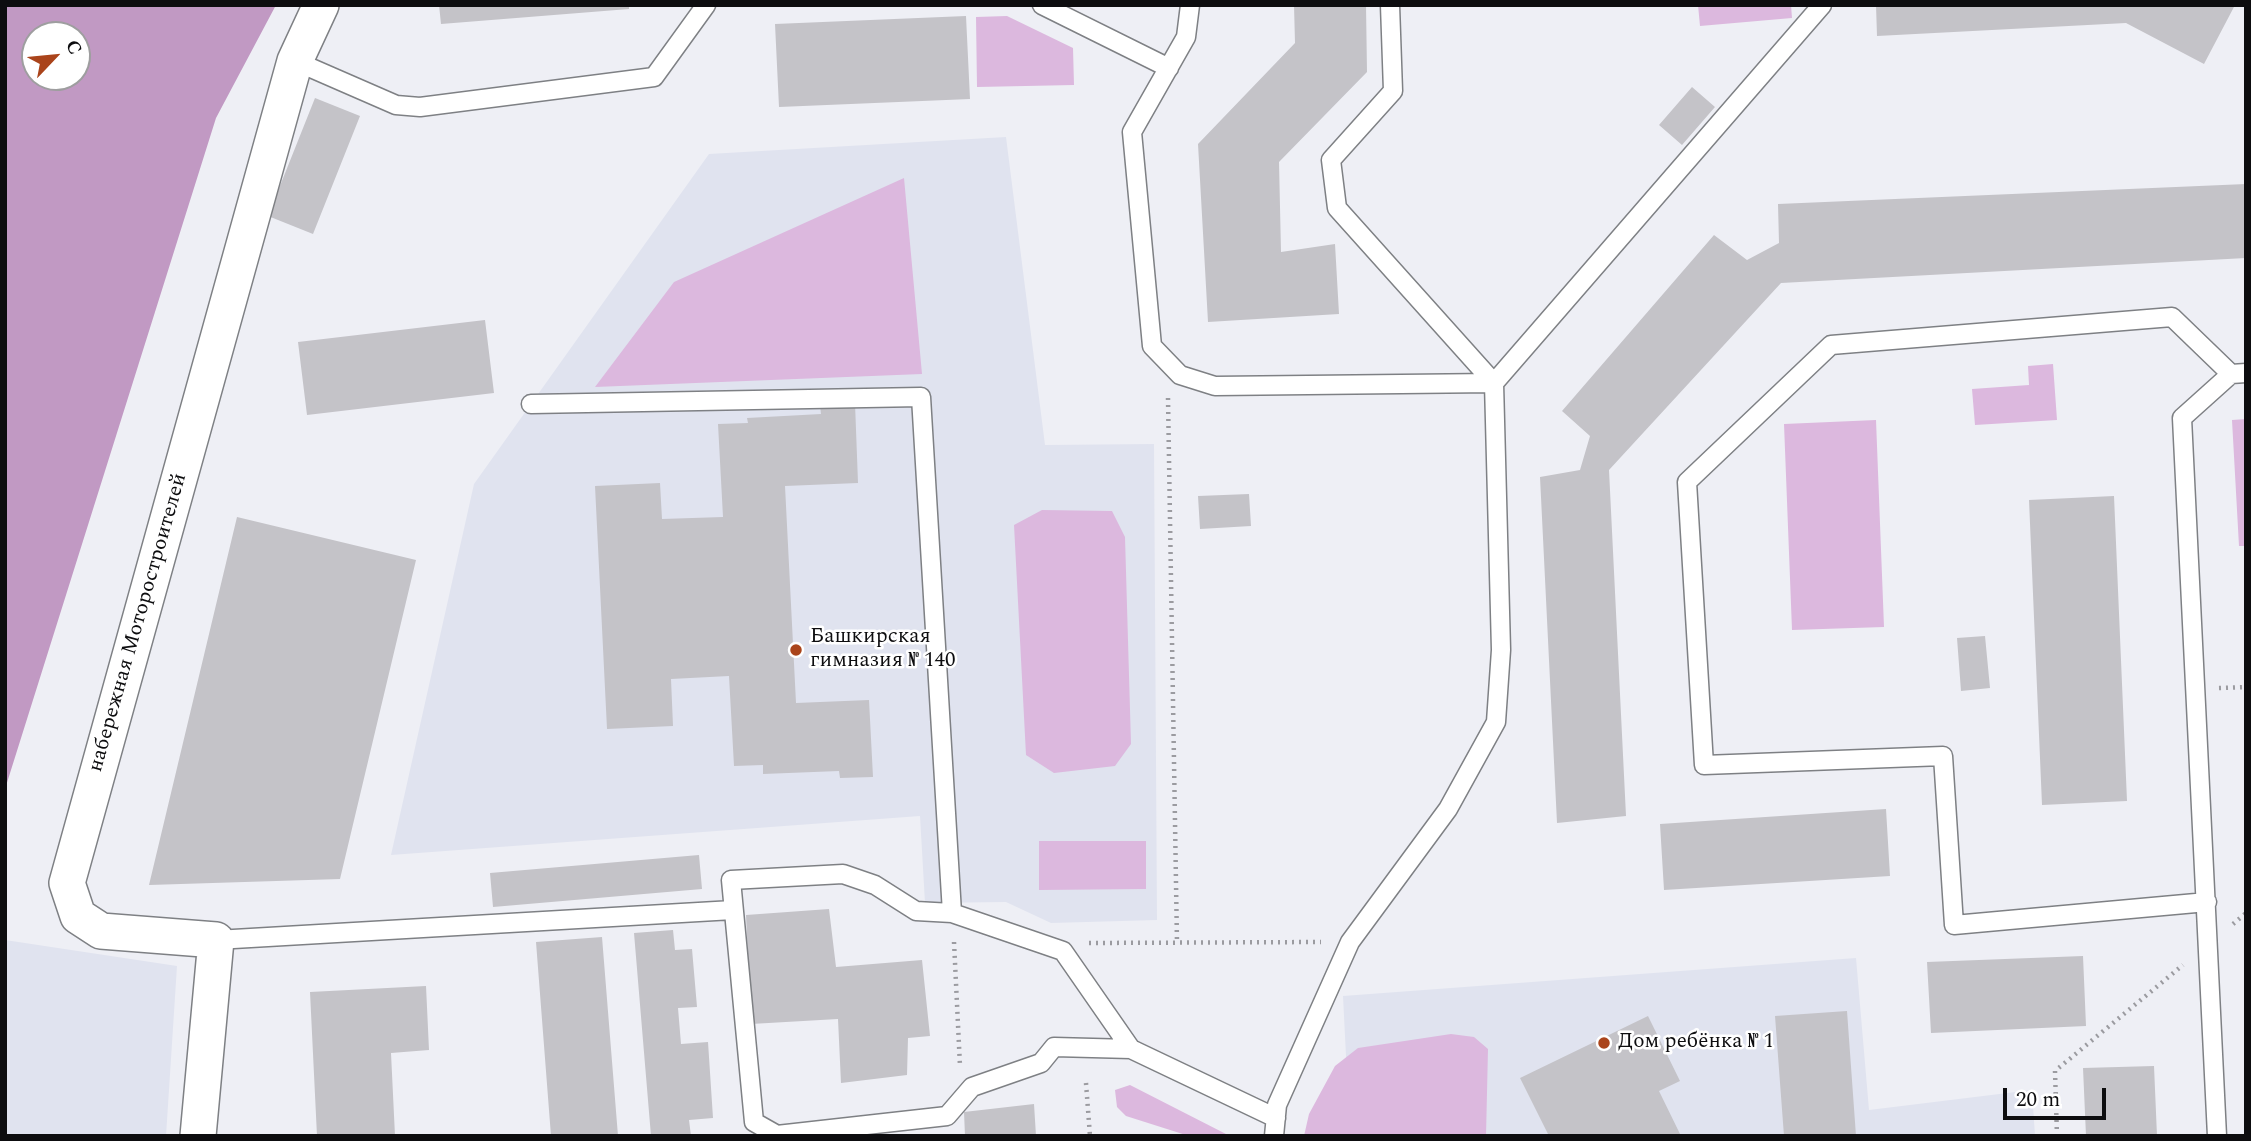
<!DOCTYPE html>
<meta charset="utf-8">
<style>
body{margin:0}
#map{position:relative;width:2251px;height:1141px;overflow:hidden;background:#eeeff5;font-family:Spectral,serif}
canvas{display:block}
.frame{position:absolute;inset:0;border:7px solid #0d0d0f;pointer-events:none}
.north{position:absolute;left:21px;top:21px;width:70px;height:70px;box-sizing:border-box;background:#fff;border:2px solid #9e9e9f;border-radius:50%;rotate:64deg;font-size:19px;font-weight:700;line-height:28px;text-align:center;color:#0d0d0f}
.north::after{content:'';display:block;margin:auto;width:24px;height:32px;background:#aa441b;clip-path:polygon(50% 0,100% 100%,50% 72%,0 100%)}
.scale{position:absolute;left:2003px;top:1088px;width:103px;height:32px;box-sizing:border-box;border:4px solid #0d0d0f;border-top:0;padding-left:9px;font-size:21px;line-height:24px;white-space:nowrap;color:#0d0d0f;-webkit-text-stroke:5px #fff;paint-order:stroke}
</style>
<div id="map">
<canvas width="2251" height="1141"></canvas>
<div class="frame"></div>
<div class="north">С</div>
<div class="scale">20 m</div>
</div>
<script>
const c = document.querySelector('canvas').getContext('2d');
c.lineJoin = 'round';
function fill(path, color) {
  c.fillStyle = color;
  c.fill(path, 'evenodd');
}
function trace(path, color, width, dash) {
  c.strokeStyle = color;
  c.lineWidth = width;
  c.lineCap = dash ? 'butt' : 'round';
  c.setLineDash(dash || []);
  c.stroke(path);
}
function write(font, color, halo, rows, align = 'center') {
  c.font = font + ' Spectral,serif';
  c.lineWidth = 5;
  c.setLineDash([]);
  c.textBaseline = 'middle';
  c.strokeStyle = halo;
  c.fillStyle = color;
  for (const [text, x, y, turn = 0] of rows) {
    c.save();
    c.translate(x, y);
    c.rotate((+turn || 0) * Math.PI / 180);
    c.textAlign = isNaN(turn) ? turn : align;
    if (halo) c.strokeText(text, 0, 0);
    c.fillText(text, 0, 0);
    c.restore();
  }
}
fill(new Path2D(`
 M1006 137 1045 445 1154 444 1157 920 1051 923 1006 902 925 903 920 816 391 855 474 484 709 154Z
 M5 940 177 966 166 1136H5Z
 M1856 958 1869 1110 2032 1090 2035 1136H1350L1343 996Z`), '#e0e3ef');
fill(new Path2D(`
 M1698 5H1791L1792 18 1700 26Z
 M1007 16 1073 48 1074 85 977 87 976 17Z
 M904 178 922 374 595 387 674 282Z
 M2053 364 2057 420 1975 425 1972 389 2029 385 2028 366Z
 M2246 419V546H2239L2232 420Z
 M1876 420 1884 627 1792 630 1784 424Z
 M1042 510 1112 511 1125 537 1131 744 1115 766 1054 773 1026 755 1014 525Z
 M1039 841H1146V889L1039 890Z
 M1451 1034 1474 1037 1488 1049 1486 1136H1304L1309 1114 1335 1066 1358 1048Z
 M1130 1085 1226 1134 1228 1136H1189L1126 1116 1117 1107 1115 1090Z`), '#dcb8de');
fill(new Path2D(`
 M5 5H276L216 118 5 789ZM35 35H77V77H35Z`), '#c199c3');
fill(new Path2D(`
 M439 5H629V9L441 24Z
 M1294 5H1366L1367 72 1279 162 1281 252 1335 244 1339 314 1208 322 1198 144 1295 43Z
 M1876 5H2235L2204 64 2126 23 1877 36Z
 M966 16 970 99 779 107 775 24Z
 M1692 87 1715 107 1682 145 1659 125Z
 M315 98 360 116 313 234 268 216Z
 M2246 184V258L1781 283 1609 470 1626 816 1557 823 1540 477 1580 470 1590 436 1562 411 1714 235 1747 260 1779 243 1778 204Z
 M485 320 494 393 307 415 298 342Z
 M855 403 858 483 785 486 796 703 869 700 873 777 840 778 839 771 763 774V765L734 766 729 676 671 679 673 726 607 729 595 486 660 483 662 519 723 517 718 424 748 423 747 418 821 414 820 405Z
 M1249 494 1251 526 1200 529 1198 496Z
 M2114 496 2127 801 2042 805 2029 500Z
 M237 517 416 560 340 879 149 885Z
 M1985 636 1990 688 1961 691 1957 638Z
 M1886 809 1890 876 1664 890 1660 824Z
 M699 855 702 889 493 907 490 873Z
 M829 909 836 967 922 960 930 1036 908 1038 907 1075 841 1083 838 1019 751 1024 746 915Z
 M673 930 675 950 692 949 697 1007 678 1008 681 1044 708 1042 713 1118 689 1120 691 1136H651L634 933Z
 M602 937 618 1136H551L536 942Z
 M2083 956 2086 1026 1931 1033 1927 962Z
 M426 986 429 1050 391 1053 395 1136H317L310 992Z
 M1847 1011 1856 1136H1784L1775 1016Z
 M1648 1016 1680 1081 1659 1091 1681 1136H1549L1520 1078Z
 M2154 1066 2157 1136H2086L2083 1068Z
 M1034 1104 1036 1136H965L964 1112Z`), '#c4c3c8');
const service = new Path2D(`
 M1042 5 1169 68
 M1190 5 1186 37 1132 132 1152 346 1180 375 1215 386 1494 383
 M1390 5 1393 91 1331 160 1337 208 1494 383
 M295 61 396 105 420 107 654 77 706 5
 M531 404 921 397 952 913
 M2207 902 1954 925 1943 756 1704 765 1687 482 1831 345 2172 317 2231 374 2246 373
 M216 940 733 910
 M1131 1049 1054 1047 1041 1063 972 1087 947 1116 777 1135 754 1122 731 880 843 874 875 885 916 911 952 913 1063 951 1131 1049 1276 1118
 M1274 1136 1277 1105 1350 942 1448 809 1496 722 1501 650 1494 383 1822 5
 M2217 1136 2182 418 2231 374`);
const minor = new Path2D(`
 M198 1136 216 940 101 931 78 916 67 883 295 61 321 5`);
trace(service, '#7e8084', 21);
trace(minor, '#7e8084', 38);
trace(new Path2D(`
 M1168 398 1177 943
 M2219 688 2246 687
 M2233 924 2246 913
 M954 942 960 1066
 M1089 943 1321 942
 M1086 1083 1090 1136
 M2057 1136 2055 1071 2183 965`), '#9b9ba0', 4.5, [2, 5]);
trace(service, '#fff', 18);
trace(minor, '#fff', 35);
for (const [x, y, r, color] of [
 [796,650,7,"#aa441b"],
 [1604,1043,7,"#aa441b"]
]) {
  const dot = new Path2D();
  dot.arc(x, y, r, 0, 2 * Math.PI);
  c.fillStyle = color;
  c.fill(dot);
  trace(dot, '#fff', 2.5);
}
write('21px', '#0d0d0f', '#fff', [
 ["набережная Моторостроителей",139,623,-74]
]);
write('21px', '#0d0d0f', '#fff', [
 ["Башкирская",810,638],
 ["гимназия № 140",810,662],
 ["Дом ребёнка № 1",1618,1043]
], 'left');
</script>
